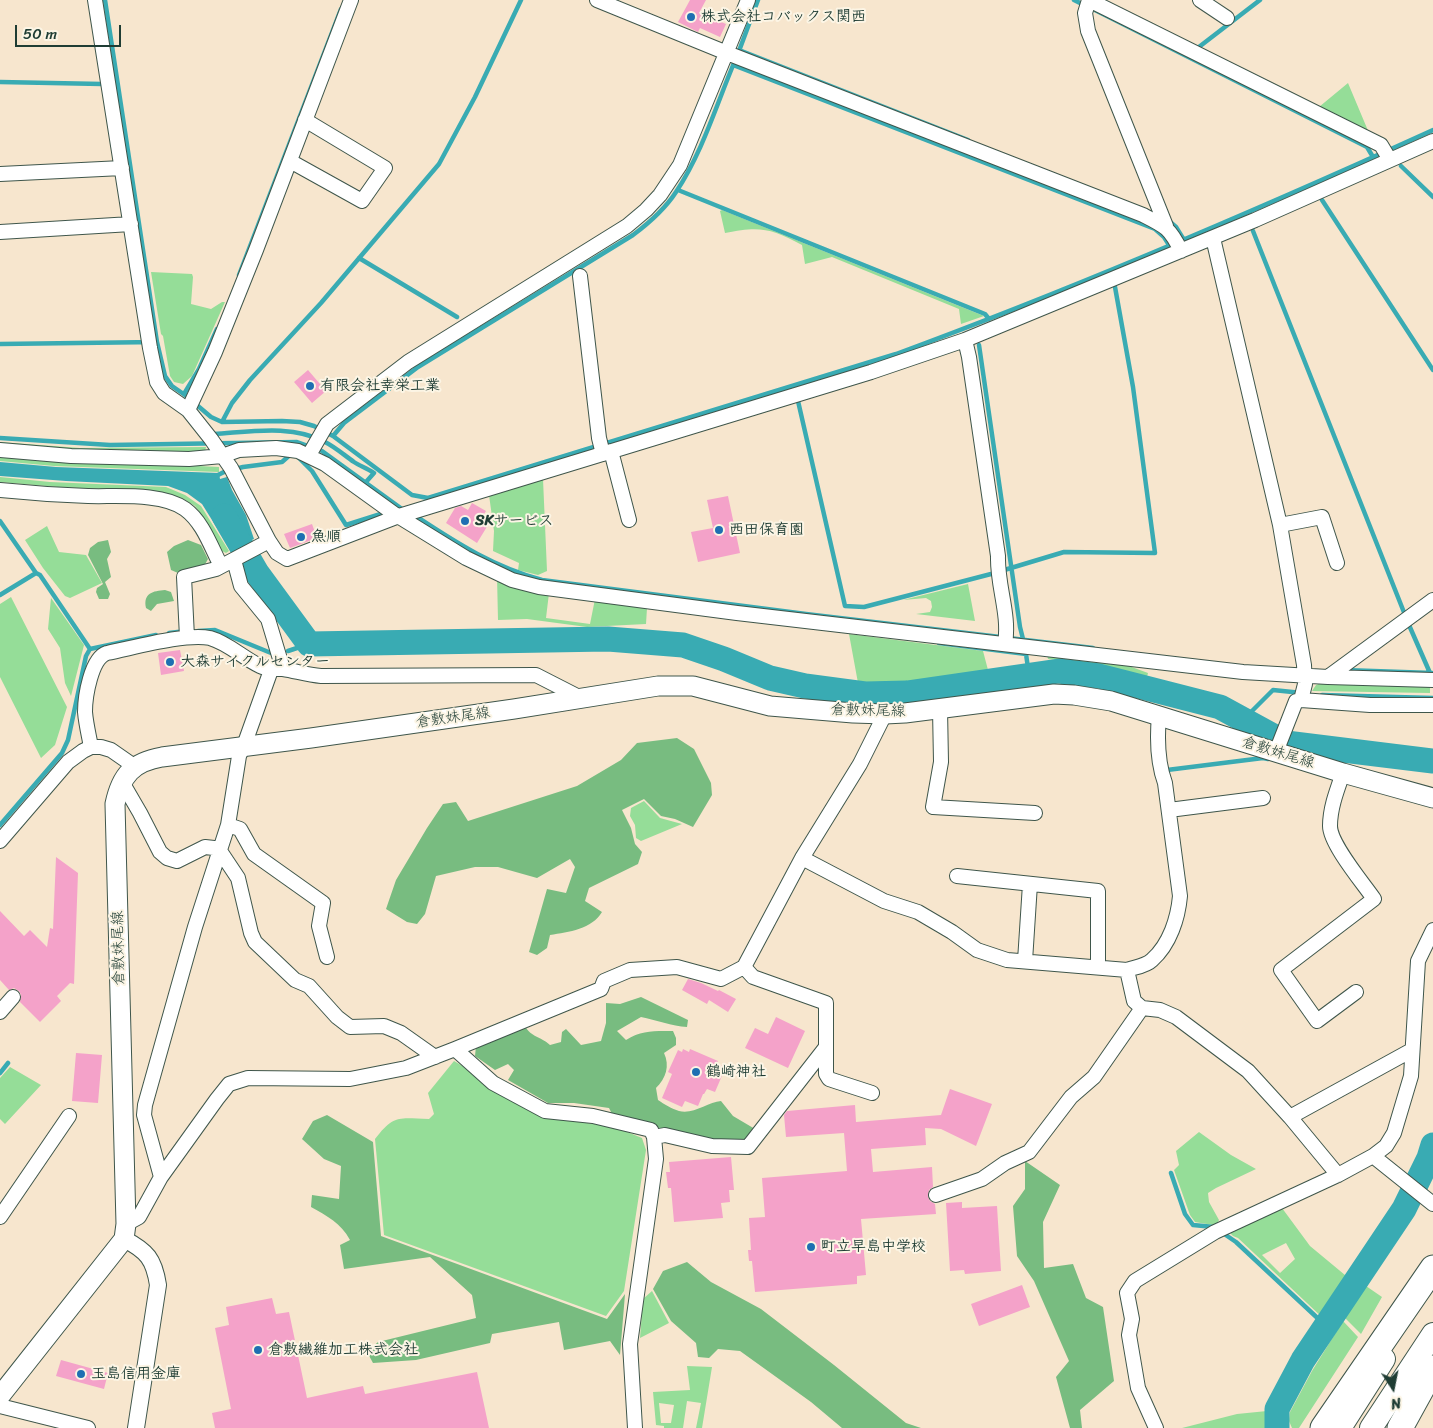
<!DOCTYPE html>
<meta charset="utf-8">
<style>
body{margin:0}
#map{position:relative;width:1433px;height:1428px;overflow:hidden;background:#f7e6ce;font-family:Sriracha,sans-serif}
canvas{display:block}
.north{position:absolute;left:1368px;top:1363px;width:50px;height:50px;-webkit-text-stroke:4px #fcf5e5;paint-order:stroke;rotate:169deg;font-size:14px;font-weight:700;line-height:20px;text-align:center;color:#1f3d34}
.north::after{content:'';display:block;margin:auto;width:18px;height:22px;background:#1f3d34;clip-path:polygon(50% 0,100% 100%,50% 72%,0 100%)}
.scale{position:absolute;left:15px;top:25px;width:106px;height:22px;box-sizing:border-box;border:2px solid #1f3d34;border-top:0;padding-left:6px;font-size:15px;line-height:18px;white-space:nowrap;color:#1f3d34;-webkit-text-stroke:4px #fcf5e5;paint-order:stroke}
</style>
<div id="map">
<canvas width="1433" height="1428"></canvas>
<div class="north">N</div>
<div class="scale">50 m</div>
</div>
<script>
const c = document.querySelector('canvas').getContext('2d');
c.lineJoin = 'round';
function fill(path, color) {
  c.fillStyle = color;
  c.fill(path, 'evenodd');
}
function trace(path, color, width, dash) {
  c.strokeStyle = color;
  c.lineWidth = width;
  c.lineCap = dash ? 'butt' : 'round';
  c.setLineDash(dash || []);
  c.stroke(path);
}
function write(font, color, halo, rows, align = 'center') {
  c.font = font + ' Sriracha,"Klee One",sans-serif';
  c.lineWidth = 4;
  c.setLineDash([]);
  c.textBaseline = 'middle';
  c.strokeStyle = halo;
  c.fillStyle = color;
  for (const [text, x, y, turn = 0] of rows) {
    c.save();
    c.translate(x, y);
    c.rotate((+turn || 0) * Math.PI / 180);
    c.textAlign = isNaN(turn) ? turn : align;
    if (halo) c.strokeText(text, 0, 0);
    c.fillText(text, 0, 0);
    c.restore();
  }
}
fill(new Path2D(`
 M1348 83 1369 133 1319 107Z
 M722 210 984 316 961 324 959 309 832 257 805 264 802 245C771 228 759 226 725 233L720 211Z
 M151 272 192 274 193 277 191 304 211 309 222 302H225L192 376 183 384 174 382 170 376 163 336 161 334Z
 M0 442 80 448 206 447 205 452 155 453 0 446Z
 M0 456 219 467V472L54 466 0 461Z
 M0 477 50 482 166 487 185 495 201 506 229 551 226 553 222 551 203 517 195 506 182 498 166 493 147 491 58 487 0 482Z
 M543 479 547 571 538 575 518 570 519 563 493 551 494 531 489 495Z
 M47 526 59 552 86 555 102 583 70 598 65 596 43 568 25 540Z
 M497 576 549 593 546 618 590 624 595 599 644 606 647 608 646 624 587 627 527 619 498 620Z
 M968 584 975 621 916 614 930 612 932 607 931 601 926 598 903 600Z
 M11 597 67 707 55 745 41 758 0 677V604Z
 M51 598 84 645 71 696 65 683 60 648 48 629Z
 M849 634 983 651 988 670 904 682 858 683Z
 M1047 655 1118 662 1148 673 1147 677 1087 663 1048 659Z
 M1324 682H1430V693L1312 691 1316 685Z
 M644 801 660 818 682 824 641 841 636 838 635 825 630 816 631 808Z
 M454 1061 553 1118 615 1127 642 1138 646 1150 624 1291 606 1316 384 1235 375 1139C394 1114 399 1118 429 1119L434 1114 428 1093Z
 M10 1067 41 1085 5 1124 0 1119V1078Z
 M1199 1132 1231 1155 1256 1169 1216 1188 1208 1193 1209 1202 1219 1220 1217 1224 1213 1225 1195 1222 1190 1215 1174 1170 1179 1165 1176 1151Z
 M1282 1208 1310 1246 1351 1280 1325 1320 1238 1238 1233 1236 1229 1232ZM1286 1243 1295 1259 1280 1273 1262 1255Z
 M1366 1286 1382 1297 1361 1334 1345 1318Z
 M652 1291 669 1323 640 1338 643 1299Z
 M1343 1321 1358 1337 1299 1428H1292L1289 1421 1290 1412 1312 1371Z
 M687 1366 712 1367 702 1428H696L701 1403 687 1401 683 1428H664V1426L656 1425 653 1392 690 1390ZM659 1403 674 1405 671 1423H661Z
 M1267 1411V1417H1271L1272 1428H1182L1237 1414Z`), '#95dd98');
fill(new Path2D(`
 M108 540 111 552 107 559 111 577 105 582 110 594 108 599H99L96 592 97 588 103 584 88 555 90 548 98 542Z
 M188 540 201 545 208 559 203 568 178 573 171 570 167 552 174 546Z
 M165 590 171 592 174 601 157 604 151 611 146 608C143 593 153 591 165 590Z
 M677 738 694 749 711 783 712 795 693 827 675 819 661 816 644 799 622 810 631 828 635 844 642 852 638 864 589 888 585 901 602 912C592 929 569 932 550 935L547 948 537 955 529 952 547 889 566 893 575 867 570 859 537 878 498 867H475L436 876 425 914 417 924 407 922 386 909 396 880 427 828 443 804 456 802 468 821 577 786 621 760 637 743Z
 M641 997 688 1020 687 1027C672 1026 656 1020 641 1017L617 1031 626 1040C642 1030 654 1031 673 1031L676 1038V1045L664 1053C670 1066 666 1078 656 1088L658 1100C664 1104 672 1109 679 1111 693 1115 708 1102 721 1101L733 1116 755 1129 747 1142 699 1141 658 1128 614 1118 609 1108 574 1103H548L508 1080 514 1070 508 1064 495 1070 475 1056 476 1046 524 1025C533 1039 539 1035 550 1045L561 1042 562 1032 566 1029 581 1045 601 1041 606 1023V1003L620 1004Z
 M327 1115 373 1142 381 1236 607 1319 625 1294 620 1355 610 1341 564 1350 559 1322 492 1334 490 1343 416 1360 373 1363 367 1352 378 1342 476 1318 472 1295 430 1257 344 1269 340 1245 350 1240C341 1223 327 1216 311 1207L312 1195 339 1199 341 1166 324 1159 302 1139 313 1121Z
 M1025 1161 1060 1185 1043 1222 1044 1268 1073 1264 1086 1298 1103 1307 1114 1381 1080 1410 1082 1428H1070L1056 1377 1069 1361 1034 1281 1017 1256 1013 1206 1025 1189Z
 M687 1262 711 1282 761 1309 834 1365 906 1423 921 1428H842L811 1402 740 1351 718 1349 709 1358 698 1357 696 1343 671 1321 653 1289 663 1271Z`), '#78bc80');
fill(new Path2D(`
 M0 462 56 467 219 473 220 479 227 477 232 490 246 515 254 539 230 549 202 504 187 493 168 486 66 481 0 476Z`), '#39abb3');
trace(new Path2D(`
 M105 0 157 342
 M1074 0 1086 6
 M1095 10 1367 147 1373 157
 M739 50 968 140
 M1195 50 1260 0
 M739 51 758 0
 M733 65 1155 229 1164 237 1169 245
 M0 82 102 84
 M1401 166 1433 197
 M678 190 985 314 989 319
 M1322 200 1433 370
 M1168 220 1176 227 1184 240
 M1253 231 1409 625 1430 673
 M359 258 457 317
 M239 275 341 9
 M0 344 157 342 165 376 172 386 185 395 211 417 222 422 282 421 300 422 314 426 333 436 412 495 428 498 896 354C1078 287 1257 210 1433 130
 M979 345 1020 627 1023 639
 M184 394 199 369 217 329
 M798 401 845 606 864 607 991 574 1064 552 1155 553 1133 387 1115 287
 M222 422 232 403 250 380 321 303 439 164 475 97 521 0
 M214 434C249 432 292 424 325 442 335 447 344 455 354 462 360 466 367 468 374 473L366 482
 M333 436 344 423 418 367 633 235C649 223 665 209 676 192 702 153 716 106 734 63
 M0 438 110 445 297 442 322 451 402 509
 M298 457 312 471 346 525 387 512
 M214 477 224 472 243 467 282 462 291 454
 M417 517C458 544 494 567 542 580L806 614 1093 648
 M0 521 36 573 40 575 90 649
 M0 595 36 573
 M198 631 215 630 271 653
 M169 633 186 631
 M939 643 1026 654 1029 675
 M288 651 309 644
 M1344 670 1432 673
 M1322 695 1433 698
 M1243 720 1273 690 1302 693
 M1167 770 1263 758 1268 759
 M0 825 62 753 68 740 86 656 90 649 156 635
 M0 1073 8 1063
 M1171 1173 1185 1214 1193 1225 1214 1227 1236 1242 1326 1326`), '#39abb3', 4.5);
trace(new Path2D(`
 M224 516 257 573 309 644 608 639 683 645 724 659 770 678 805 686 865 694 907 693 1059 671 1099 676 1220 707 1286 743 1433 761
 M1277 1428V1409L1303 1360 1404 1209 1429 1158 1433 1145`), '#39abb3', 25);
fill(new Path2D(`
 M690 0H706L699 13 726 24 720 37 700 28 698 32 678 22Z
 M308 370 326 391 312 403 294 382Z
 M728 496 740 553 698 562 691 532 713 528 707 500Z
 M472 503 486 511 480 520 488 525 477 543 446 523 455 508 461 506 468 510Z
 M312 524 317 538 290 548 284 534Z
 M180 650 184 671 161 675 158 653Z
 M56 857 78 873 74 984 70 983 57 996 61 1001 40 1022 20 1002 21 995 19 991 14 988 9 990 0 980V911L24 936 30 930 47 947 50 928 53 929Z
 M688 979 701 983 718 991 719 990 736 999 728 1012 709 1000 707 1004 682 990Z
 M776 1017 805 1031 788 1068 745 1048 755 1028 768 1034Z
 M683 1049 689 1052 690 1049 718 1061 716 1064 722 1066 720 1070 724 1071 715 1092 707 1089 704 1094H703L698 1106 685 1101 682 1107 662 1098 672 1074 668 1072 678 1050 682 1052Z
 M76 1053 102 1055 98 1103 72 1101Z
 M950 1089 992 1104 976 1146 941 1129 925 1128 926 1145 871 1149 873 1172 932 1167 933 1187 929 1190 928 1197 930 1201 935 1204 936 1214 861 1219 866 1275 857 1276V1284L755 1292 752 1261H749L748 1250H751L749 1218 765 1217 762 1178 847 1171 844 1133 786 1137 784 1115 787 1111 855 1105 856 1122 941 1115Z
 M731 1157 734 1190H729L730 1202 721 1203 723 1218 674 1222 671 1188H668L666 1172H670L669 1162Z
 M962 1202V1208L997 1206 1001 1271 965 1274 964 1270 950 1271 946 1203Z
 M1022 1285 1030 1307 979 1326 971 1304Z
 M272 1298 276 1314 289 1312 307 1398 363 1386 365 1394 477 1372 489 1428H215L212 1413 231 1409 215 1328 229 1325 226 1307Z
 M61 1360 108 1373 104 1389 56 1376Z`), '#f4a2c9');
const minor = new Path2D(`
 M95 0 150 348 157 382 164 393 188 410 211 439 231 468 269 541 277 553 287 559 399 516 871 372 965 340 1255 220 1433 141
 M597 0 727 53 1143 215C1165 226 1170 228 1181 251
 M1089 0 1381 145 1390 160
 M1089 0 1085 13 1088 31 1166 226
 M1200 0 1227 18
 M290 161 362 201 385 168 305 120
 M0 174 122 168
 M0 232 131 224
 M1213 238 1280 525 1304 665 1305 684 1301 700 1296 701 1276 752
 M580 276 599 438 603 454
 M965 340 969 357 998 556C997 586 1010 614 1005 644
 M188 410 215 352 256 250 351 0
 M0 450 71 456 189 459 222 456 239 450 276 448 298 451 325 464 393 513 466 558 512 580 539 587 737 613 1243 672 1328 677 1433 600
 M611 451 629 520
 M309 455 327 424 408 362 627 226 646 210 660 195 680 165 748 0
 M0 490C29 493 58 495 88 496 115 497 162 492 185 509 203 522 211 547 221 566
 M1280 525 1322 517 1337 563
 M234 560 241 586 268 619 283 669
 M187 637 184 577 216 569 269 541
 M1328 677 1433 680
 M1301 700 1370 705H1433
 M940 709 941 762 933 807 1035 813
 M91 747C89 736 86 724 85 712 85 697 91 658 107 653 133 648 185 633 210 638 228 643 243 658 260 666 268 670 275 668 283 669 296 671 307 675 321 676L536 675 583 699
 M1343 773C1337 790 1330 808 1330 826 1330 844 1363 883 1374 899L1281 970 1317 1021 1356 992
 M122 782 140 813 160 852 167 858 177 861 205 847 214 848 220 851 238 878 251 933 255 942 295 980 309 986 337 1017 350 1027 384 1026 401 1033 435 1057
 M1169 810 1263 798
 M228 825 240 829 254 854 323 903 319 926 327 957
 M0 841 68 762 83 751 91 747H101L111 750 134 766
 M802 858 884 901 918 912 952 932 977 950 1007 960 1127 970C1136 967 1146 966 1152 960 1170 944 1178 918 1180 896L1165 783C1157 761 1157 738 1159 716
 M957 876 1098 891V967
 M1025 961 1030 884
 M744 967 753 977 826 1003V1074L829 1079 835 1081 872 1093
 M1127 970 1134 1001 1142 1008 1160 1010 1176 1017 1248 1071 1290 1117 1338 1175
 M0 1012 13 997
 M455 1049 493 1083 545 1111 593 1116 651 1130 654 1137 656 1159 630 1344 635 1428
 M1290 1117 1412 1050
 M654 1137 665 1135 712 1146 748 1147 826 1047
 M1373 1156 1386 1146 1394 1133 1411 1076 1418 961 1433 930
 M161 1177 144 1115 145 1105 195 927 228 825 239 756 246 740 271 670
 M936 1195 982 1179 1005 1163 1029 1152 1071 1097 1094 1077 1142 1008
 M0 1217 69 1116
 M126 1224 139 1217 161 1177 217 1099 229 1084 248 1078 350 1079 406 1068 455 1049 601 989 604 981 630 970 677 967 721 979 744 967 802 858 860 764 885 714
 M0 1406 88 1428
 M1156 1428 1138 1388 1129 1335 1132 1319 1127 1293 1135 1281 1215 1232 1338 1175 1373 1156 1433 1204`);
const tertiary = new Path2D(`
 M124 1239C147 1251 154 1259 158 1285L136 1428`);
const secondary = new Path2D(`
 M0 1396 124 1239 126 1224 115 804C121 775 133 762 162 757L311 738 514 709 658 686H693L770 706 853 713 885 714 905 713 1054 694 1074 695 1111 701 1343 773 1433 798`);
const trunk = new Path2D(`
 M1340 1428 1384 1359
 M1371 1428 1433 1334`);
const motorway = new Path2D(`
 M1323 1428 1433 1268
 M1400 1428 1433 1368`);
trace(minor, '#3f564b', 16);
trace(tertiary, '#3f564b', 18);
trace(secondary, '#3f564b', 21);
trace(trunk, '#3f564b', 24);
trace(motorway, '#3f564b', 27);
trace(minor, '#fff', 14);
trace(tertiary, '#fff', 16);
trace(secondary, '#fff', 19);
trace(trunk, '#fff', 22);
trace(motorway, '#fff', 25);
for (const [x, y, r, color] of [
 [691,17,5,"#1f6fb2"],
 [310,386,5,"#1f6fb2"],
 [465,521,5,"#1f6fb2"],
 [719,530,5,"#1f6fb2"],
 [301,537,5,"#1f6fb2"],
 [170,662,5,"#1f6fb2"],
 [696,1072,5,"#1f6fb2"],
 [811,1247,5,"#1f6fb2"],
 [258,1350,5,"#1f6fb2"],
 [81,1374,5,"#1f6fb2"]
]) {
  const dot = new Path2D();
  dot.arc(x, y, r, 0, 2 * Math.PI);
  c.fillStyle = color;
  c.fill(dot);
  trace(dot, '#fcf5e5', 2);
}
write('bold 15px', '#1f3d34', '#fcf5e5', [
 ["株式会社コバックス関西",701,17],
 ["有限会社幸栄工業",320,386],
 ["SKサービス",475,521],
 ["西田保育園",729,530],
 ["魚順",311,537],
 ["大森サイクルセンター",180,662],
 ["鶴崎神社",706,1072],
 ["町立早島中学校",821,1247],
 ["倉敷繊維加工株式会社",268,1350],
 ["玉島信用金庫",91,1374]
], 'left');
write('15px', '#1f3d34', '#fcf5e5', [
 ["倉敷妹尾線",868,711,1],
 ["倉敷妹尾線",453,718,-8],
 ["倉敷妹尾線",1278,753,17],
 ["倉敷妹尾線",119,948,-91]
]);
</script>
